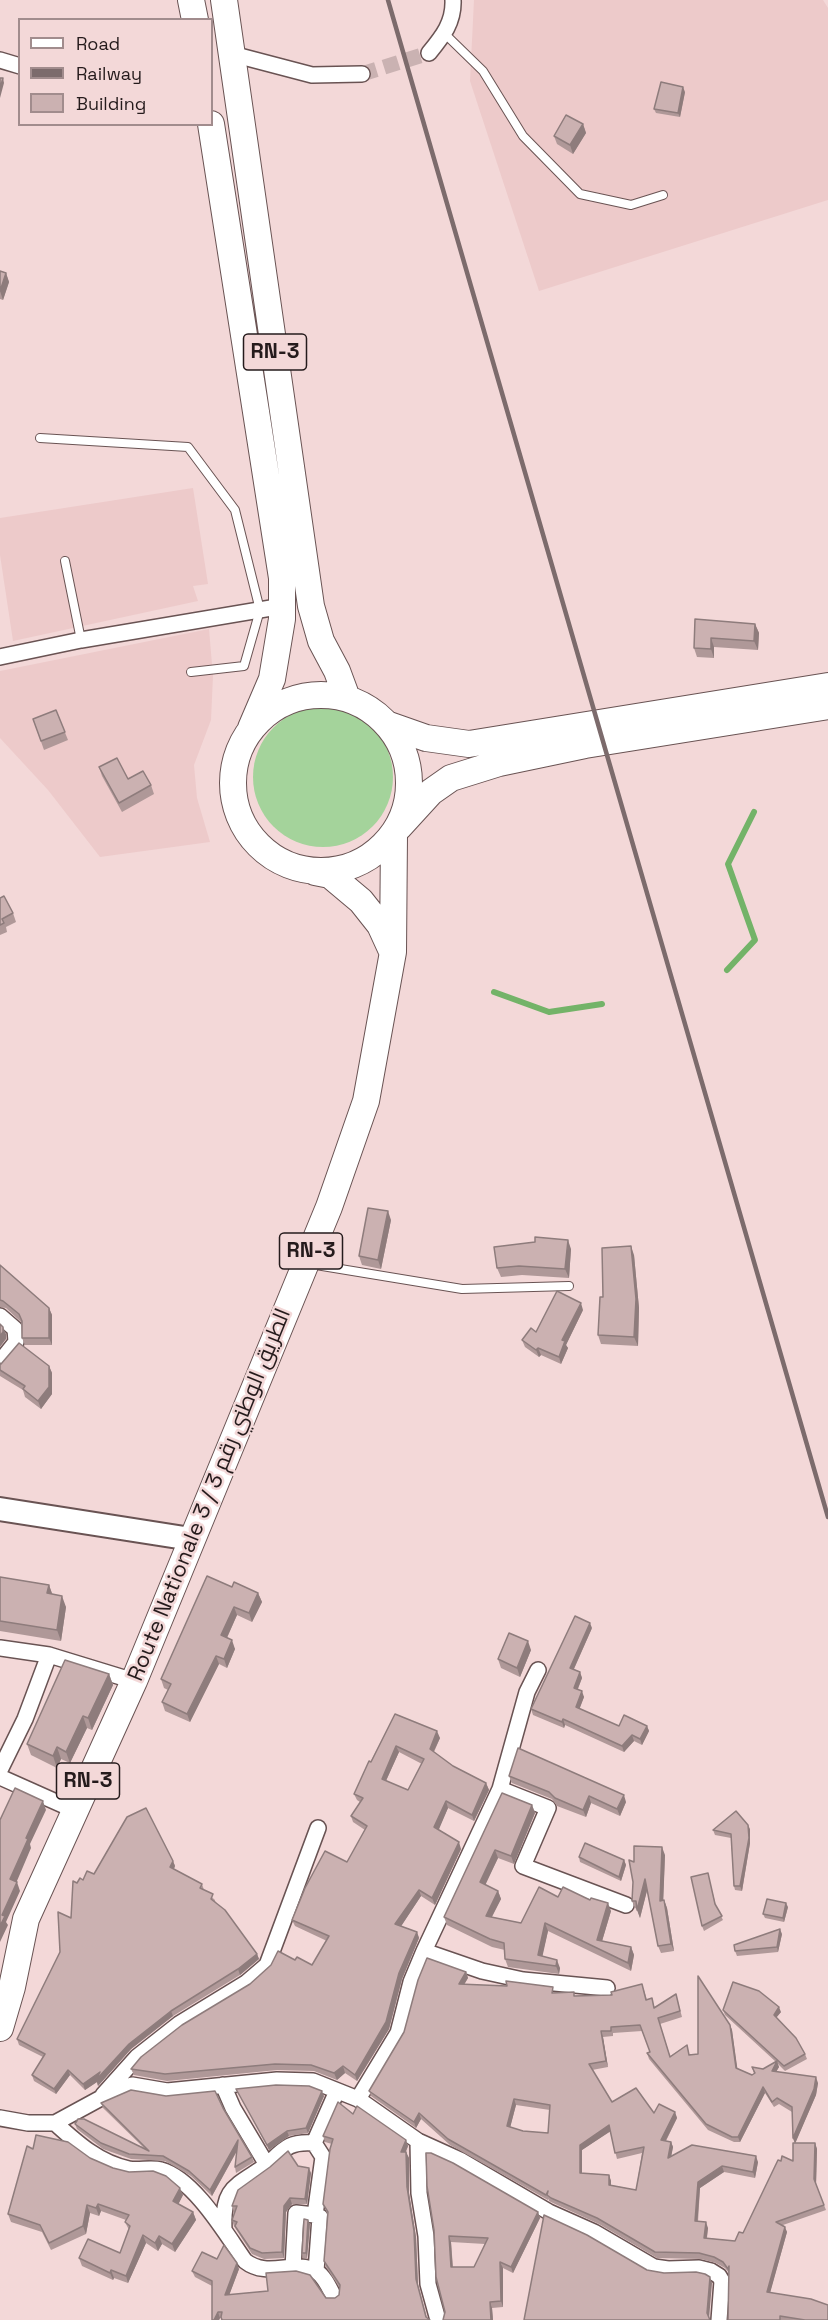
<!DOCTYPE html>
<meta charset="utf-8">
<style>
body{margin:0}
#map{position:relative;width:828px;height:2320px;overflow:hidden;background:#f3d8d8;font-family:"Space Grotesk",sans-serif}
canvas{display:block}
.legend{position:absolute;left:18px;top:18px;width:195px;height:108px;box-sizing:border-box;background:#f3d8d8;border:2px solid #a18c8d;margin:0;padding:8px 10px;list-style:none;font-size:18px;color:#251b1c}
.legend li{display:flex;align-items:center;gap:12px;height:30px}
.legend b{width:30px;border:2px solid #a18c8d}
</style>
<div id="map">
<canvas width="828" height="2320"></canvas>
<ul class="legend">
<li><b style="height:8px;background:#fff"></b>Road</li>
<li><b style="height:8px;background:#7c6b6c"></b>Railway</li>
<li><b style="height:16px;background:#cbb1b1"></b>Building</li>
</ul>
</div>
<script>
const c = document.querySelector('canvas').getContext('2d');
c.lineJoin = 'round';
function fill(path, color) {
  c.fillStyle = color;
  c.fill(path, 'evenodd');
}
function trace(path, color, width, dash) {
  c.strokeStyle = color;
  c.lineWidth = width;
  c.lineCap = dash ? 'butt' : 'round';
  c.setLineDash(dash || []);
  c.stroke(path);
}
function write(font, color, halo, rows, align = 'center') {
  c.font = font + ' "Space Grotesk",Cairo,sans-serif';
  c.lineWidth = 5;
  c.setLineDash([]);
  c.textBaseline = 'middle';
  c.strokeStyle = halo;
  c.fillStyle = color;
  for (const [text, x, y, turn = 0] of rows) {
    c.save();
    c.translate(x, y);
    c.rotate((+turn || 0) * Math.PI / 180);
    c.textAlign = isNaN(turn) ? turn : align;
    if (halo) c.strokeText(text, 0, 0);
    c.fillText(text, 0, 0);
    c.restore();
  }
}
fill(new Path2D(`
 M474 0H823L828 8V200L539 291 470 81Z
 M193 488 208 584 193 586 198 601 13 641 0 555V518Z
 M209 629 213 676 211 720 194 765 197 798 210 842 100 857 48 790 0 738V671Z`), '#edcaca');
fill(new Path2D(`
 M253 777a70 70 0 1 1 140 0a70 70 0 1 1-140 0Z`), '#a4d39b');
trace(new Path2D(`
 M727 970 755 940 728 864 754 812
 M494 992 549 1012 602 1004`), '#73b368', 6);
trace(new Path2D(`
 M362 74 429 53`), '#cab2b2', 15, [15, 8]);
const service = new Path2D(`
 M445 34 483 71 523 136 580 194 631 205 663 195
 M40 438 188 447 235 510 260 610 244 666 191 672
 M65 561 81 640
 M310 1264 462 1289 569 1286`);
const minor = new Path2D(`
 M429 53C443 36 454 22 453 0
 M232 54 312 75 362 74
 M0 60 20 66
 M0 657 81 640 283 606
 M0 1316 15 1329 16 1342 0 1362
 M0 1648 49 1655 134 1681
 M0 1770 25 1719 49 1655
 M0 1777 74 1810
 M500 1789 548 1808 523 1866 626 1905
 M424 1951 482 1971 523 1980 607 1988
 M223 2085 233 2108 267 2165C235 2187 222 2187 224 2230
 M103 2095 137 2057 179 2024 246 1983 267 1965 318 1828
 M358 2099 398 2033 411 1982 424 1951 500 1789 527 1692 538 1670
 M0 2118 28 2123H55L101 2098 132 2085 167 2091 277 2080 313 2081 358 2099 418 2141 460 2160 549 2212 594 2232 654 2267 668 2269 699 2268 711 2271 719 2276 722 2281 719 2320
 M55 2123C77 2143 99 2163 129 2169 139 2171 151 2167 161 2170 194 2179 226 2234 245 2261 268 2279 294 2259 316 2271 324 2276 329 2287 333 2295
 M418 2141 419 2193 426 2236 428 2284 438 2320
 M314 2143 323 2157 315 2215 320 2217 316 2271
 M267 2165C284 2149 289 2141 314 2143L337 2091
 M293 2268 296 2213 315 2215`);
const secondary = new Path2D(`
 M0 1509 191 1539`);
const primary = new Path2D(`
 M389 725 426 738 469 744 828 686
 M399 827 431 792 451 778 499 763 585 745 828 706`);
const trunk = new Path2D(`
 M191 0 195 20
 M224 0 311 606 321 641 337 671 347 698
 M211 124 282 578V619L272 679 251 728
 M233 783a88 88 0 1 1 176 0a88 88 0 1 1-176 0Z
 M315 872 330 875 361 901 380 925 391 949
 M0 2028 12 1987 26 1919 134 1681 329 1207 366 1101 393 952 394 835`);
trace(service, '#695353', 10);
trace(minor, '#695353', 18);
trace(secondary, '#695353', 26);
trace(primary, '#695353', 28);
trace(trunk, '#695353', 28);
trace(service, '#fff', 8);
trace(minor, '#fff', 15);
trace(secondary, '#fff', 22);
trace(primary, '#fff', 26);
trace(trunk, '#fff', 26);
trace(new Path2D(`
 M388 0 828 1517`), '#7c6b6c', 4.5);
fill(new Path2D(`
 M685 92 680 117 656 113 654 109Z
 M583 124 586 133 573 154 557 144 554 136Z
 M0 271 6 273 9 282 3 300 0 299Z
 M695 619 755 624 759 633 758 650 714 647V658L697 657 694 648Z
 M56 710 68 740 44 750 33 719Z
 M99 767 128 779 151 785 154 794 122 812 102 776Z
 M0 898 13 913 16 922 6 927 7 932 0 935Z
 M391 1220 381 1269 362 1265 359 1256Z
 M571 1249 569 1278 522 1275 501 1277 497 1268Z
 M634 1255 639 1308 638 1346 601 1344 598 1335 603 1297Z
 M0 1265 49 1308 52 1315V1345H25L22 1338 21 1322 6 1308 0 1307Z
 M583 1310 566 1345 568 1348 561 1364 541 1355 539 1357 525 1347 522 1340 536 1332Z
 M0 1363 49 1366 52 1373V1394L41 1409 25 1397 23 1390 0 1376Z
 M0 1577 49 1585 52 1594 66 1607 61 1641 0 1631Z
 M232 1587 258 1593 262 1602 252 1622 237 1615 227 1638 235 1649 227 1668 219 1664 190 1722 165 1711 162 1702 168 1690 164 1688 161 1679Z
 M592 1628 574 1669 580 1672 582 1678 578 1689 584 1697 579 1709 619 1726H647L649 1731 642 1745 634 1741 624 1752 565 1725 564 1728 533 1715 531 1709Z
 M531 1650 520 1677 501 1668 498 1659Z
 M109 1674 113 1685 92 1730 87 1728 70 1763 61 1759 57 1768 31 1755 27 1744Z
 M395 1714 440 1738 434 1752 453 1766 486 1783 489 1790 474 1821 448 1808 438 1830 461 1849 435 1905 421 1896 401 1926 417 1932 419 1938 402 1979 389 2029 357 2081 345 2073 337 2080 314 2071 277 2070 167 2081 134 2075 131 2069 295 1960 312 1965 327 1941 295 1926 292 1920 347 1862 365 1830 353 1822 351 1816 360 1802 357 1800 354 1794ZM399 1752 422 1764 408 1790 386 1781Z
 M509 1776 626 1802 620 1816 591 1803 586 1817 557 1806 552 1799 512 1783Z
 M502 1793 532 1805 535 1813 514 1864 498 1858 485 1884 498 1891 501 1899 492 1917 521 1923 558 1897 611 1911 602 1941 631 1947 634 1955 631 1971 548 1931 542 1956 560 1968 559 1974 508 1967 505 1959V1950L492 1947 447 1925 444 1917Z
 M750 1829V1843L742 1891 735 1890 734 1886 731 1838 715 1835 713 1830Z
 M665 1855 663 1900H664L667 1908 674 1951 661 1953 658 1946 647 1890 640 1918 637 1909 635 1908 632 1901 634 1862Z
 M579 1857 624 1860 626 1865 621 1881 580 1862Z
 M173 1861 175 1866 174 1869 202 1884 204 1890 215 1900V1901L257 1954 259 1959 240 1975 173 2016 131 2049 98 2086 97 2082 85 2090 70 2075 56 2094 34 2081 32 2075 43 2057 19 2045 17 2039 60 1952 71 1918 77 1883 94 1874Z
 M709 1878 716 1906 723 1920 704 1931 702 1926Z
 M788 1907 784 1922 765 1918 763 1914Z
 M782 1934 778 1952 737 1956 735 1951Z
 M466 1972 468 1978 464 1984 575 1996 612 1995 644 1990 647 2000 655 2007 676 1994 682 2017 660 2024 670 2056 687 2045 689 2054H698L730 2025 732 2030 737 2068 752 2075 754 2074 752 2067 763 2069 776 2062 725 2015 723 2010 781 2012 776 2018 805 2054 807 2059 785 2071 777 2063 779 2067 776 2071 818 2083 816 2095 795 2143H815L817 2149 816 2185 826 2210 783 2225 787 2232 770 2292 828 2320H728L729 2273 725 2268 716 2263 701 2259 657 2258 599 2224 553 2203 549 2201V2199L548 2200 450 2145 421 2119 416 2128 371 2096 369 2091 404 2032ZM642 2031 650 2052 647 2053 649 2059 708 2130 734 2142H740L765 2093 774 2107 779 2104 792 2112 793 2138 795 2143 793 2161 743 2233 735 2241 707 2238 708 2228 698 2222 700 2188 724 2172 755 2178 758 2162 671 2156 673 2147 671 2142 666 2141 677 2118 675 2112 654 2113 612 2102 592 2070 608 2067 603 2037 613 2036V2033ZM516 2105 550 2110 548 2133 523 2131 510 2127ZM610 2131 617 2159 642 2153 636 2190 611 2185V2181L609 2175 582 2173V2150Z
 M236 2089 324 2096 308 2133 289 2136 269 2150Z
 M101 2103 223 2108 252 2157 254 2162 236 2173 235 2167 237 2151 212 2196 191 2176 165 2161 131 2159 103 2149 77 2129 75 2124 143 2147 103 2108Z
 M353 2114 406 2140 408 2146 406 2152 409 2158V2193L416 2237 418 2285 427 2318H220L219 2320H212V2286L195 2277 192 2271 239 2269 229 2295 335 2298 339 2295V2287L326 2267 324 2261 327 2213 323 2204 332 2144 325 2142 323 2136Z
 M33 2149 90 2158 113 2168 183 2195 178 2204 193 2212 196 2220 175 2252 162 2244 158 2251 146 2243 128 2283 114 2278 113 2280 82 2266 79 2258 120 2253 129 2230 125 2222 126 2220 101 2211 99 2216 90 2213 86 2234 51 2250 42 2232 11 2222 8 2214Z
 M298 2166 311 2173 307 2204H292L286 2212 284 2258 264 2259 252 2254 234 2226 232 2220 235 2212H234L232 2206Z
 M538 2212 540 2218 513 2273 503 2268V2307L492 2308 493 2320H443L445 2312 434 2230ZM451 2242 485 2244 474 2267H453Z
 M310 2224 307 2258H303L302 2253Z`), '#af9898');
fill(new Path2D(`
 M3 78 4 83 0 98V88Z
 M683 87 685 92 680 117 678 113Z
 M583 124 586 133 573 154 570 145Z
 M6 273 9 282 3 300 0 291Z
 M755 624 759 633 758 650 754 641Z
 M711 638 714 647V658L711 649Z
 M388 1211 391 1220 381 1269 378 1260Z
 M568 1240 571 1249 569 1278 565 1269Z
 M631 1246 634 1255 639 1308 638 1346 634 1337Z
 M581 1303 583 1310 566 1345 568 1348 561 1364 559 1357 562 1340Z
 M49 1308 52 1315V1345L49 1338Z
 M3 1327 6 1334V1339L0 1347V1336Z
 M538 1348 541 1355 539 1357 536 1350Z
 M49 1366 52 1373V1394L41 1409 38 1401Z
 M49 1585 53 1596 47 1593Z
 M258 1593 262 1602 252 1622 249 1613Z
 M62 1596 66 1607 61 1641 57 1630Z
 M234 1607 237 1615 224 1644 221 1635Z
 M590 1623 592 1628 572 1673 570 1668Z
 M232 1640 235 1649 227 1668 224 1659Z
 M528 1641 531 1650 520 1677 517 1668Z
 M216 1656 219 1664 190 1722 187 1714Z
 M580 1672 582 1678 576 1693 574 1688Z
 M109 1674 113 1685 92 1730 88 1718Z
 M582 1691 584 1697 578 1713 576 1707Z
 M83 1716 87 1728 70 1763 66 1752Z
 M563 1719 565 1725 564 1728 562 1722Z
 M647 1726 649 1731 642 1745 640 1739Z
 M437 1731 440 1738 432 1755 430 1749Z
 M632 1735 634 1741 624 1752 622 1746Z
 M396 1746 399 1752 384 1785 382 1779Z
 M57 1747 61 1759 57 1768 53 1756Z
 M486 1783 489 1790 474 1821 472 1815Z
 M624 1795 626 1802 620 1816 617 1809Z
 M589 1796 591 1803 586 1817 583 1810Z
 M43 1801 46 1810 30 1844 31 1848 14 1888 10 1879 26 1838Z
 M446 1801 448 1808 437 1834 434 1827Z
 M532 1805 535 1813 514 1864 511 1856Z
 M748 1825 750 1829V1843L742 1891 740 1886Z
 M459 1842 461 1849 435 1905 432 1898Z
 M662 1847 665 1855 663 1908 660 1901Z
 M495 1850 498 1858 483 1890 480 1882Z
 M624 1860 626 1865 621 1881 619 1877Z
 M173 1861 175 1866 172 1873 170 1867Z
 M645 1879 648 1887 640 1918 637 1910Z
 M17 1882 20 1891 6 1922 8 1925 0 1942V1926L2 1915Z
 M419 1890 421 1896 398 1931 395 1924Z
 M498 1891 501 1899 488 1924 486 1916Z
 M664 1900 667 1908 674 1951 671 1944Z
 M608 1903 611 1911 600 1948 597 1940Z
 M786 1903 788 1907 784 1922 783 1918Z
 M545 1923 548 1931 541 1963 538 1955Z
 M780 1929 782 1934 778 1952 777 1947Z
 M417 1932 419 1938 402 1979 389 2029 357 2081 355 2075Z
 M631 1947 634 1955 631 1971 628 1963Z
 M257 1954 259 1959 240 1975 238 1969Z
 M557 1960 560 1968 559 1974 556 1966Z
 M466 1972 468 1978 461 1990 459 1984Z
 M779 2007 781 2012 775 2019 774 2015Z
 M171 2011 173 2016 131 2049 98 2086 97 2082 85 2090 83 2084 129 2044Z
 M730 2025 732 2030 738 2073 736 2068Z
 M601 2031 603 2037 608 2067 606 2061Z
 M777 2061 779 2067 774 2076 772 2071Z
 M343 2066 345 2073 337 2080 334 2073Z
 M68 2070 70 2075 56 2094 54 2089Z
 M816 2077 818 2083 816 2095 795 2144 793 2138Z
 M763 2087 765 2093 740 2142 738 2137Z
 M322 2091 324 2096 308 2133 306 2128Z
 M514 2099 516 2105 509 2132 507 2126Z
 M675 2112 677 2118 663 2146 661 2140Z
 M419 2113 421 2119 416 2128 414 2122Z
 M609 2125 611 2131 582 2150V2179L580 2173V2145Z
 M287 2131 289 2136 269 2150 267 2145Z
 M238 2140 240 2145 212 2196 210 2190Z
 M406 2140 408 2146 403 2158 401 2152Z
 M671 2142 673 2147 670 2163 668 2158Z
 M815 2143 817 2149 816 2185 814 2179Z
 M406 2152 409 2158V2193L416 2237 418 2285 428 2320 416 2279 407 2187Z
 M756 2156 758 2162 755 2178 753 2172Z
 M722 2166 724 2172 700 2188 697 2227 695 2221 698 2182Z
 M309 2168 311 2173 307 2204 305 2199Z
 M609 2175 611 2181V2190L609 2185Z
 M180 2188 183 2195 176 2209 173 2201Z
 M290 2198 292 2204 286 2212 284 2258 282 2252 284 2206Z
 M98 2204 101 2211 99 2216 96 2208Z
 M87 2205 90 2213 86 2234 83 2226Z
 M193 2212 196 2220 175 2252 172 2244Z
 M538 2212 540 2218 513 2273 511 2267Z
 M308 2220 310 2224 307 2258 306 2253Z
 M706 2222 708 2228 706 2243 704 2238Z
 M785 2227 787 2232 769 2297 767 2292Z
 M143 2235 146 2243 128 2283 126 2276Z
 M159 2236 162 2244 158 2251 155 2243Z
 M449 2236 451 2242 453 2273 451 2267Z
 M500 2262 503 2268V2307L501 2301Z
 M237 2263 239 2269 227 2301 225 2295Z
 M111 2270 114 2278 113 2280 110 2273Z
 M710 2277 712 2283 709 2319 707 2313Z
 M490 2302 492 2308 493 2320H491Z
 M218 2312 220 2318 219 2320H214Z`), '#8e7c7c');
const building = new Path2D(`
 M0 78H3L0 88Z
 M661 82 683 87 678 113 654 109Z
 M566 115 583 124 570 145 554 136Z
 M0 271 6 273 0 291Z
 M695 619 755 624 754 641 711 638V649L694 648Z
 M56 710 65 732 41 741 33 719Z
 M117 758 128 779 143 771 151 785 119 803 99 767Z
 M4 896 13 913 2 919 4 923 0 925V898Z
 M368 1208 388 1211 378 1260 359 1256Z
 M535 1237 568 1240 565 1269 519 1266 497 1268 494 1247 535 1242Z
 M631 1246 636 1299 634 1337 598 1335 600 1297H603L602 1248Z
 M0 1265 49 1308V1338H22V1321L19 1314 3 1301 0 1300Z
 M557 1291 581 1303 562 1340 565 1341 559 1357 538 1348 536 1350 522 1340 531 1328 536 1332Z
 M0 1324 3 1327V1332L0 1336Z
 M19 1343 49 1366V1387L38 1401 23 1389 25 1386 0 1370V1363L1 1364Z
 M207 1576 232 1587 234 1582 258 1593 249 1613 234 1607 221 1635 232 1640 224 1659 216 1656 187 1714 162 1702 171 1684 161 1679Z
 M0 1577 49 1585 47 1593 62 1596 57 1630 0 1621Z
 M575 1616 590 1623 570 1668 580 1672 574 1688 582 1691 576 1707 619 1726 624 1715 647 1726 640 1739 632 1735 622 1746 563 1719 562 1722 531 1709Z
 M509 1633 528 1641 517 1668 498 1659Z
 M65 1660 109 1674 88 1718 83 1716 66 1752 57 1747 53 1756 27 1744Z
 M395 1714 437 1731 430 1749 453 1766 486 1783 472 1815 446 1801 434 1827 459 1842 432 1898 419 1890 395 1924 417 1932 399 1973 386 2022 355 2075 343 2066 334 2073 311 2065 275 2064 165 2074 131 2069 141 2057 182 2025 250 1984 271 1965 278 1951 295 1960 297 1957 312 1965 329 1936 292 1920 305 1888 325 1851 347 1862 367 1826 351 1816 363 1798 354 1794 369 1761 371 1762ZM396 1746 424 1759 408 1790 382 1779Z
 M518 1748 624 1795 617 1809 589 1796 583 1810 555 1798 549 1792 509 1776Z
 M15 1788 43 1801 26 1838 28 1839 10 1879 17 1882 2 1915 5 1916 0 1926V1820Z
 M502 1793 532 1805 511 1856 495 1850 480 1882 498 1891 486 1916 521 1923 539 1887 558 1897 563 1887 590 1900 591 1898 608 1903 597 1940 631 1947 628 1963 545 1923 538 1955 557 1960 556 1966 505 1959 504 1943 490 1939 444 1917Z
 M146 1808 173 1861 170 1867 202 1884 200 1888 213 1894 211 1899 225 1910 257 1954 238 1969 171 2011 129 2044 96 2080 100 2072 83 2084 68 2070 54 2089 32 2075 45 2054 17 2039 60 1952 58 1912 71 1918 73 1881 77 1883 80 1878 83 1880 87 1871 94 1874 127 1817Z
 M736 1811 748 1825 749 1838 740 1886H734L731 1834 713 1830Z
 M585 1843 624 1860 619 1877 579 1857Z
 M634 1846 662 1847 660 1901 664 1900 671 1944 658 1946 645 1879 637 1910 636 1901H632L633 1882 629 1860 634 1862Z
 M708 1873 715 1904 722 1916 702 1926 691 1877Z
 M767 1899 786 1903 783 1918 763 1914Z
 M780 1929 777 1947 735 1951 734 1945Z
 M427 1958 466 1972 459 1984 507 1986 506 1981 553 1987 552 1993 574 1992V1996L612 1995 611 1992 642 1984 646 2000 652 1998 654 2008 676 1994 680 2011 658 2018 670 2057 687 2045 689 2055 698 2054V1976L730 2025 736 2068 752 2075 755 2073 752 2067 763 2069 777 2061 772 2071 816 2077 814 2089 793 2138 792 2107 777 2098 772 2102 763 2087 738 2137H732L706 2124 647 2053 650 2052 640 2025 611 2027V2031H601L606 2061 589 2064 612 2102 636 2088 654 2113 659 2104 675 2112 661 2140 671 2142 668 2158 692 2145 756 2156 753 2172 722 2166 698 2182 695 2221 706 2222 704 2238 735 2241 739 2232 743 2233 778 2160 781 2161 782 2156 793 2161V2143H815L814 2179 824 2205 776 2222 785 2227 767 2292 811 2299 828 2305V2320H805L780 2316V2320H728L729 2266 728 2269 723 2262 714 2257 699 2253 655 2252 597 2218 551 2198 547 2195 548 2191 546 2195 448 2139 419 2113 414 2122 369 2091 404 2032 418 1980ZM514 2099 550 2105 548 2133 523 2131 507 2126ZM609 2125 615 2153 644 2147 636 2190 609 2185V2175L580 2173V2145Z
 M733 1982 759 1991 779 2007 774 2015 796 2038 805 2054 784 2066 723 2010Z
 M276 2085 309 2086 322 2091 306 2128 287 2131 267 2145 236 2089Z
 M131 2090 166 2096 215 2091 223 2108 252 2157 235 2167 238 2140 210 2190 189 2171 163 2156 129 2154 101 2143 75 2124 78 2119H84L149 2151 101 2103Z
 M338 2102 353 2114 357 2106 406 2140 401 2152H406L407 2187 414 2231 416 2279 426 2317 430 2320H222L221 2317 222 2312H218L214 2320H212V2281L192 2271 202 2252 217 2259 224 2245 237 2263 225 2295 268 2291 266 2273 296 2271 310 2275 326 2298H335L339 2295 340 2285 324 2261 328 2212 323 2204 330 2149 333 2139 323 2136Z
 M36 2135 68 2142 90 2158 113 2168 129 2172 153 2171 166 2176 180 2188 173 2201 193 2212 172 2244 159 2236 155 2243 143 2235 126 2276 111 2270 110 2273 79 2258 88 2239 120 2253 130 2226 125 2222 129 2215 98 2204 96 2208 87 2205 83 2226 49 2243 40 2225 8 2214 27 2146 33 2149Z
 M288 2151 298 2166 309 2168 305 2199 290 2198 284 2206 282 2252 262 2253 250 2248 235 2226 237 2222 232 2220 237 2206H232L238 2190 270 2167Z
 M426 2153H431L453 2163 538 2212 511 2267 500 2262 501 2301 490 2302 491 2320H443L445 2312 436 2277 434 2230 427 2186ZM449 2236 488 2238 474 2267H451Z
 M544 2215 587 2235 647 2270 664 2273 696 2272 705 2274 710 2277 707 2313 710 2320H524Z
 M304 2219 308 2220 306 2253H302Z`);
fill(building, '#cbb1b1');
trace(building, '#8e7c7c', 1.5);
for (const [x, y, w] of [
 [275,352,63],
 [311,1251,63],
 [88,1781,63]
]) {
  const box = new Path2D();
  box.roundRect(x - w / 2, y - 18, w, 36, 4.5);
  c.fillStyle = '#f3d8d8';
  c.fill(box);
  trace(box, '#251b1c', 1.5);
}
write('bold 21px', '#251b1c', null, [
 ["RN-3",275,352],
 ["RN-3",311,1251],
 ["RN-3",88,1781]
]);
write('22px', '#251b1c', '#f3d8d8', [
 ["Route Nationale 3 / الطريق الوطني رقم 3",210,1495,-68]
]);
</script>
